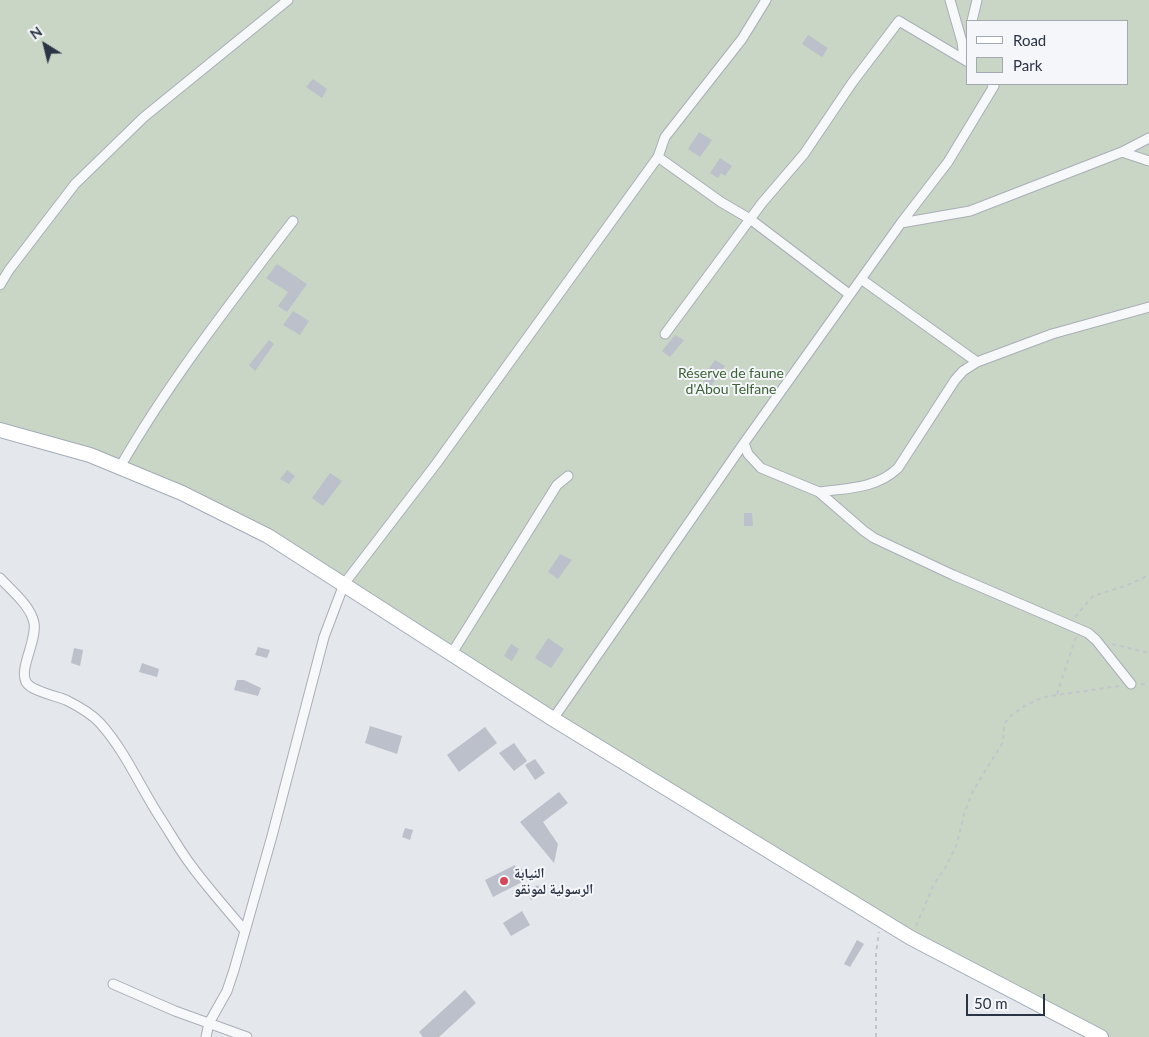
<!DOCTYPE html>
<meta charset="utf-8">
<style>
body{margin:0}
#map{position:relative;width:1149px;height:1037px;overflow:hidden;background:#e4e7ec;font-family:Lato,sans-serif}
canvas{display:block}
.legend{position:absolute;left:966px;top:20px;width:162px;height:65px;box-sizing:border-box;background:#f4f6f9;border:1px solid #a4a8b1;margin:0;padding:6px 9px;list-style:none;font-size:15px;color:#2b3445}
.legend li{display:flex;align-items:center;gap:10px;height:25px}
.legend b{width:25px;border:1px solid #a4a8b1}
.north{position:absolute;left:20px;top:20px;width:50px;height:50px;-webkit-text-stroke:4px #f4f6f9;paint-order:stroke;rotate:324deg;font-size:14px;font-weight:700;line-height:20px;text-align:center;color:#2b3445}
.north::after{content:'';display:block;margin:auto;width:18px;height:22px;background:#2b3445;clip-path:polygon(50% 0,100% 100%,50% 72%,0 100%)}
.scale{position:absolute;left:966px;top:994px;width:79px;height:22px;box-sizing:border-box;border:2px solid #2b3445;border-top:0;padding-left:6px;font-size:15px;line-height:18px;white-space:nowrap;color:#2b3445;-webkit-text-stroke:4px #f4f6f9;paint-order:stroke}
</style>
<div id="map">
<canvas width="1149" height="1037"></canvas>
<ul class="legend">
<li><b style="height:6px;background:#fff"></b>Road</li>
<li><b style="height:14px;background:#c9d6c5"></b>Park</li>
</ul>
<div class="north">N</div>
<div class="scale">50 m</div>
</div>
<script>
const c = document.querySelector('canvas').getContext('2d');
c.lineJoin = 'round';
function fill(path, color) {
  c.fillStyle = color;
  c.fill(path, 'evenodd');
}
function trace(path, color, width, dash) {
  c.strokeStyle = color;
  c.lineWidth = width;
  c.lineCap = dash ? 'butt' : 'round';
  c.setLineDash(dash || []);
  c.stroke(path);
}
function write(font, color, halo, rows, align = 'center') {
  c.font = font + ' Lato,"Noto Naskh Arabic",sans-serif';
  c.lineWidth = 4;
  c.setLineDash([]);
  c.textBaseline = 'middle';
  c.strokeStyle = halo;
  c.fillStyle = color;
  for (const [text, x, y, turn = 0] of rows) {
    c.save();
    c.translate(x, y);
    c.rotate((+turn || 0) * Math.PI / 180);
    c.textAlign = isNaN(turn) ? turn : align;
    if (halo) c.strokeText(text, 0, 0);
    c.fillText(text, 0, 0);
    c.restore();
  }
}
fill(new Path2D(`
 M0 0H1149V1037H1101L911 938 268 536 182 493 0 431ZM968 21H1128V84H968Z`), '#c9d6c5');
fill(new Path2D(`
 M808 35 828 48 822 57 802 44Z
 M313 79 327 89 322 98 306 87Z
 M699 132 712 140 700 157 688 149Z
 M720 158 732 166 725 176 721 173 718 178 710 173Z
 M277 264 307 284 287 312 278 306 288 292 266 278Z
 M293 311 309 321 300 335 283 325Z
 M675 335 684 340 670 357 662 351Z
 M269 340 274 344 255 371 249 365Z
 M715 360 725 366 711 386 701 379Z
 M287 470 295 476 289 484 280 479Z
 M330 473 342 481 323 506 312 498Z
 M744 513H752L753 526H744Z
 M560 554 572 560 558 579 548 572Z
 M548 638 564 649 551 668 535 658Z
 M511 644 519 649 512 661 504 656Z
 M258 647 270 650 267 658 255 655Z
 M74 648 83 650 80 666 71 663Z
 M142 663 159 669 157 677 139 672Z
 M237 680H244L261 688 258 696 234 690Z
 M370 726 402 736 397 754 365 743Z
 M485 727 497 743 459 772 447 755Z
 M514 743 527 761 514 771 499 753Z
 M535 759 545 773 535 780 525 765Z
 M559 792 568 803 543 822 558 844 554 863 520 822Z
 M405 828 413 830 410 840 402 837Z
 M515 865 517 870 521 868 526 880 493 897 485 880Z
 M538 885 543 893 531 900 526 892Z
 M522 911 530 925 511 936 503 923Z
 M857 940 864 944 850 967 844 964Z
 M465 990 476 1003 439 1037H423L419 1032Z`), '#bbc0ca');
const minor = new Path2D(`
 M766 0 742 39 665 137 658 157 721 202 750 219 849 294
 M950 0 962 42 964 58
 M972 21 977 0
 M1122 152 1149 161
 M901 223 970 211 1122 152 1149 138
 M861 279 977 362
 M0 285 9 270 75 184 144 117 288 0
 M665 334 762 203 804 154 852 83 899 21 968 62
 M744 443 748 454 761 468 819 492 864 531 874 538 953 575 1088 633 1096 640 1131 684
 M120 467C170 380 232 301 293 221
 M819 492C847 488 876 489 898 468L955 380 963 371 977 362 1052 334 1149 307
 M0 578C11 590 31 606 34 623 37 641 19 668 26 682 31 691 56 696 66 700 78 706 91 713 100 723 126 752 140 787 161 819 170 833 178 847 188 861 205 885 226 908 245 931
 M452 653 557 485 568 476
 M553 719 744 443 901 223 948 162 994 86 992 84
 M113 984 175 1011 247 1037
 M206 1037 209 1023 227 991 234 970 272 836 324 637 344 584 436 464 658 157`);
const primary = new Path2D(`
 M0 430 90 455 182 493 268 536 553 719 911 938 1101 1037`);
trace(minor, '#a9aeb7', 11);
trace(primary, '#a3abb8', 16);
trace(new Path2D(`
 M1075 617 1093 596 1125 586 1149 575
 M1112 644 1149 653
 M1141 684 1149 685
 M1057 694 1076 637
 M916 926 934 884 945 868 957 844 964 814 973 791 1003 742 1004 726 1008 718 1026 705 1044 697 1119 686
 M876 1037V953L879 932`), '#c2c5cb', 2, [4, 4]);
trace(minor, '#f7f8fa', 9);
trace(primary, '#fff', 14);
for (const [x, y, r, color] of [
 [504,881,5,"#d1495b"]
]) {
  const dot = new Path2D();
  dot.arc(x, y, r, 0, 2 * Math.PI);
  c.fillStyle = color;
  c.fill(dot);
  trace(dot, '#f4f6f9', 2);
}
write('14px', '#3f6138', '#f4f6f9', [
 ["Réserve de faune",731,373],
 ["d'Abou Telfane",731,389]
]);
write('bold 14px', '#2b3445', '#f4f6f9', [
 ["النيابة",514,873],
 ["الرسولية لمونقو",514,889]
], 'left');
</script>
